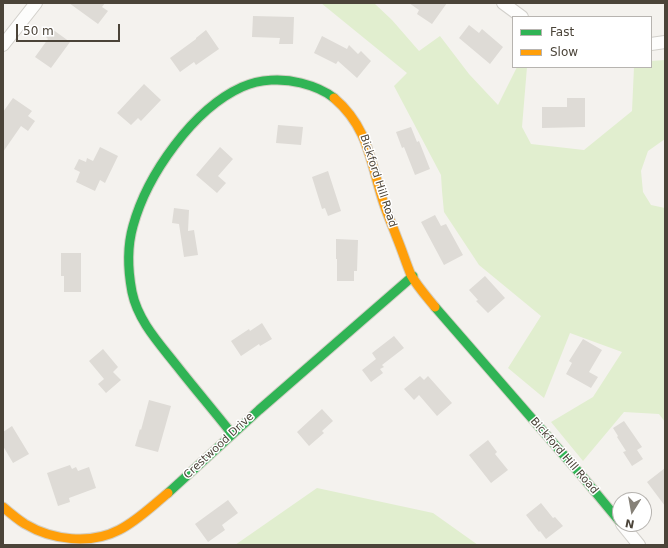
<!DOCTYPE html>
<style>
body{margin:0}
#map{position:relative;width:668px;height:548px;overflow:hidden;background:#f4f2ee;font-family:"DejaVu Sans",sans-serif}
canvas{display:block}
.frame{position:absolute;inset:0;border:4px solid #4b4439;pointer-events:none}
.legend{position:absolute;left:512px;top:16px;width:140px;height:52px;box-sizing:border-box;background:#fff;border:1px solid #b7b4b0;margin:0;padding:5px 7px;list-style:none;font-size:12px;color:#4b4439}
.legend li{display:flex;align-items:center;gap:8px;height:20px}
.legend b{width:20px;border:1px solid #b7b4b0}
.north{position:absolute;left:612px;top:492px;width:40px;height:40px;box-sizing:border-box;background:#fff;border:1px solid #b7b4b0;border-radius:50%;rotate:191deg;font-size:11px;font-weight:700;line-height:16px;text-align:center;color:#4b4439}
.north::after{content:'';display:block;margin:auto;width:14px;height:18px;background:#868178;clip-path:polygon(50% 0,100% 100%,50% 72%,0 100%)}
.scale{position:absolute;left:16px;top:24px;width:104px;height:18px;box-sizing:border-box;border:2px solid #4b4439;border-top:0;padding-left:5px;font-size:12px;line-height:14px;white-space:nowrap;color:#4b4439;-webkit-text-stroke:3px #fff;paint-order:stroke}
</style>
<div id="map">
<canvas width="668" height="548"></canvas>
<div class="frame"></div>
<ul class="legend">
<li><b style="height:5px;background:#30b455"></b>Fast</li>
<li><b style="height:5px;background:#ff9f0a"></b>Slow</li>
</ul>
<div class="north">N</div>
<div class="scale">50 m</div>
</div>
<script>
const c = document.querySelector('canvas').getContext('2d');
c.lineJoin = 'round';
function fill(path, color) {
  c.fillStyle = color;
  c.fill(path, 'evenodd');
}
function trace(path, color, width, dash) {
  c.strokeStyle = color;
  c.lineWidth = width;
  c.lineCap = dash ? 'butt' : 'round';
  c.setLineDash(dash || []);
  c.stroke(path);
}
function write(font, color, halo, rows, align = 'center') {
  c.font = font + ' "DejaVu Sans",sans-serif';
  c.lineWidth = 3;
  c.setLineDash([]);
  c.textBaseline = 'middle';
  c.strokeStyle = halo;
  c.fillStyle = color;
  for (const [text, x, y, turn = 0] of rows) {
    c.save();
    c.translate(x, y);
    c.rotate((+turn || 0) * Math.PI / 180);
    c.textAlign = isNaN(turn) ? turn : align;
    if (halo) c.strokeText(text, 0, 0);
    c.fillText(text, 0, 0);
    c.restore();
  }
}
fill(new Path2D(`
 M321 3H374L392 20 419 51 440 36 469 74 498 105 517 67H527L522 127 531 144 584 150 632 111 634 67H651V61L665 60V139L648 151 641 171 643 192 651 205 665 208V422L659 414 624 412 583 461 551 422 593 397 622 352 570 333 544 398 508 368 541 316 479 265 444 212 442 191 441 175 394 86 407 73Z
 M317 488 433 513 478 545H235Z`), '#e1eecf');
fill(new Path2D(`
 M69 3H105L102 7 108 11 98 24Z
 M409 3H447L432 24 417 14 419 10Z
 M253 16 294 17 293 44H279L280 38 252 37Z
 M469 25 479 33 482 29 503 47 490 64 459 38Z
 M52 29 70 42 51 68 35 57 48 39 46 37Z
 M206 30 219 49 196 65 194 62 180 72 170 58 196 39V38Z
 M322 36 347 49 349 45 358 54 361 51 371 61 357 78 338 61 336 64 314 53Z
 M144 84 161 100 141 121 138 118 131 125 117 113Z
 M13 98 32 111 28 116 35 121 28 131 21 126 3 152V112Z
 M567 98H585V127L542 128V107H567Z
 M278 125 303 127 301 145 276 143Z
 M411 127 417 142 419 141 430 169 415 175 404 147 402 148 396 132Z
 M100 147 118 156 105 183 100 180 95 191 76 182 80 172 74 169 79 159 86 162 87 158 93 161Z
 M220 147 233 159 218 176 226 183 217 193 196 175Z
 M328 171 341 211 328 216 325 208 322 209 312 177Z
 M174 208 189 210 188 231 194 230 198 255 184 257 179 224 172 223Z
 M435 215 441 226 446 224 463 255 444 265 421 222Z
 M336 239 358 240 357 271H354V281H337V259H336Z
 M61 253H81V292H64V276H61Z
 M485 276 505 298 488 313 476 301 478 300 469 290Z
 M262 323 272 339 260 346 259 344 241 356 231 341 249 329 250 331Z
 M394 336 404 348 382 365 384 367 380 369 383 373 371 382 362 370 376 359 372 353Z
 M583 339 602 350 589 372 598 377 591 388 566 374 572 363 569 361Z
 M103 349 118 367 113 372 121 380 106 393 98 384 104 379 89 361Z
 M420 376 424 380 428 376 452 403 437 416 419 395 414 400 404 389Z
 M149 400 171 406 158 452 135 446 140 429 141 430Z
 M322 409 333 421 322 431 324 433 309 446 297 432Z
 M624 421 642 447 637 450 643 459 632 466 623 452 626 451 617 437 618 436 613 428Z
 M12 426 29 454 13 463 3 446V432Z
 M488 440 497 452 495 454 508 470 491 483 469 455Z
 M70 465 72 469 76 467 78 471 89 467 96 488 69 498 70 502 58 506 47 473Z
 M665 468V506L647 482Z
 M228 500 238 513 222 525 225 530 208 542 195 524Z
 M541 503 553 518 555 517 563 526 546 539 540 531 539 532 526 515Z`), '#dedbd6');
const street = new Path2D(`
 M503 3 522 17
 M651 44 665 42
 M3 45 36 3
 M622 524 639 545`);
const fast = new Path2D(`
 M435 307 582 476 620 522
 M232 434C214 411 195 389 177 366 159 343 138 321 132 292 128 271 127 247 133 226 147 175 193 109 242 87 260 79 282 78 301 83 313 86 324 90 334 98
 M168 493 259 410 413 276`);
const slow = new Path2D(`
 M334 98C367 126 370 159 382 198 386 212 392 224 397 238 402 250 406 263 411 275 417 286 427 297 435 307
 M3 507C10 513 17 519 25 524 52 540 90 545 119 530 137 521 152 506 168 493`);
trace(street, '#d2d0cb', 14);
trace(fast, '#d3cfc5', 11);
trace(slow, '#d3cfc5', 11);
trace(street, '#fdfdfc', 12);
trace(fast, '#30b455', 9);
trace(slow, '#ff9f0a', 9);
write('11px', '#4b4439', '#fff', [
 ["Bickford Hill Road",378,181,72],
 ["Crestwood Drive",219,446,-43],
 ["Bickford Hill Road",564,456,49]
]);
</script>
